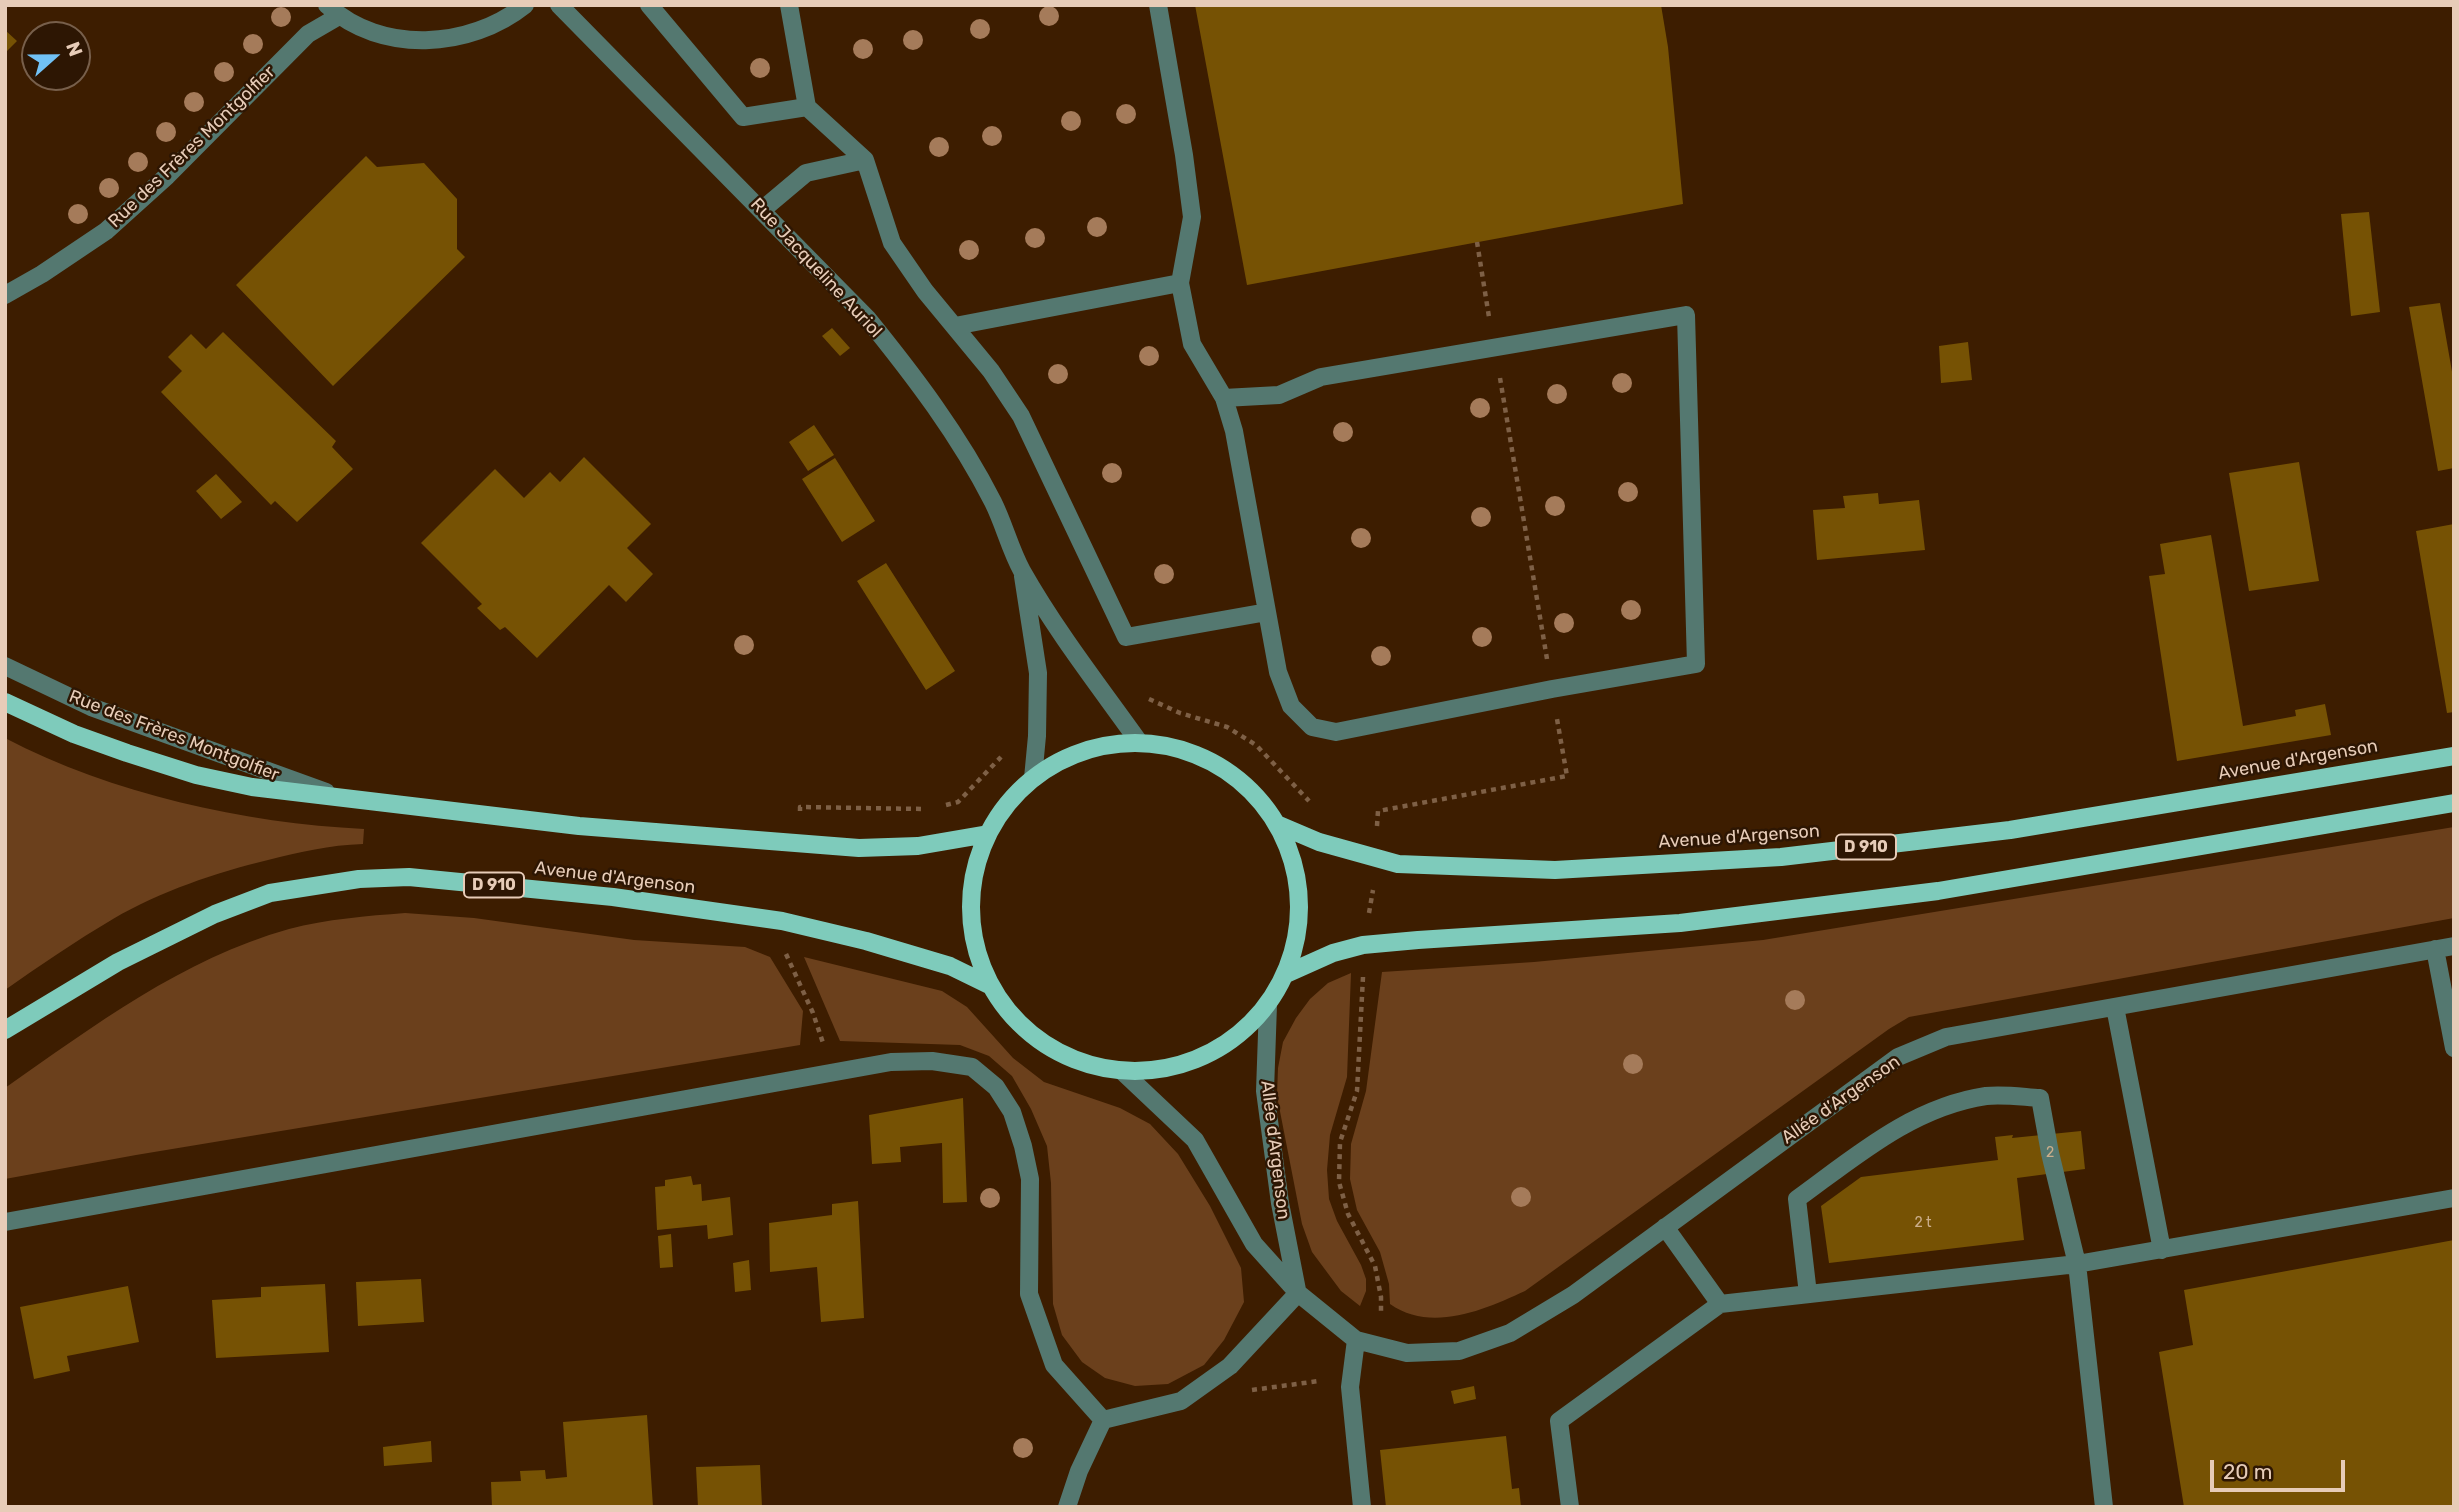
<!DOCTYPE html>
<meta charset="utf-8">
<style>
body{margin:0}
#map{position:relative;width:2459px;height:1512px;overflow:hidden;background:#3d1d00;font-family:Rubik,sans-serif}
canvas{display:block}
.frame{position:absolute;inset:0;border:7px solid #e7ccb8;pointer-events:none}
.north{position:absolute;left:21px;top:21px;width:70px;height:70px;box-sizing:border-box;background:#2d1603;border:2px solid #775f4b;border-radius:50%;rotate:69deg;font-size:19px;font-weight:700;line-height:28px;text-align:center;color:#e7ccb8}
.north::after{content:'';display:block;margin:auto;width:24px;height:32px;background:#71c1f5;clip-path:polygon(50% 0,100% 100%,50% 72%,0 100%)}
.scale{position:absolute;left:2210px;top:1460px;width:135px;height:32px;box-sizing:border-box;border:4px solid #e7ccb8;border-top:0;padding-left:9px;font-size:21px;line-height:24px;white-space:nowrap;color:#e7ccb8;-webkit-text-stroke:5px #2d1603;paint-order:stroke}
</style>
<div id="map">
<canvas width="2459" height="1512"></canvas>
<div class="frame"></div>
<div class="north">N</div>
<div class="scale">20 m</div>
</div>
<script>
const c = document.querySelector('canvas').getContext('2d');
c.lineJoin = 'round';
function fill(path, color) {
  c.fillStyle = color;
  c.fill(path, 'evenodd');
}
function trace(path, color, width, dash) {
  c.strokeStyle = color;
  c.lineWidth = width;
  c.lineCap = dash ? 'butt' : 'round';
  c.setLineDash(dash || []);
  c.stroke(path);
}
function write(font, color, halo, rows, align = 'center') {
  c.font = font + ' Rubik,sans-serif';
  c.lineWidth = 5;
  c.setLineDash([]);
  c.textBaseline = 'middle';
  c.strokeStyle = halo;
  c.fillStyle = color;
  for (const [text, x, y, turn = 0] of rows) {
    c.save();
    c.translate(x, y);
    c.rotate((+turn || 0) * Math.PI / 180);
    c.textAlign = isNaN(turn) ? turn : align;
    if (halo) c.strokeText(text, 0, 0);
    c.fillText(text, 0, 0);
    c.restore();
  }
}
fill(new Path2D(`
 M5 738C112 794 244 823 364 829L363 844C329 845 300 852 268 860 215 873 161 891 113 919 76 941 40 965 5 990Z
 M2454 827V918L1909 1017 1889 1029 1525 1291C1484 1310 1431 1333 1390 1304L1389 1284 1380 1252 1357 1210 1350 1179 1351 1144 1366 1091 1382 972 1534 962 1763 940Z
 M405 913 474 918 634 940 745 947 770 957 803 1011 800 1045 136 1155 5 1179V1088C94 1026 182 959 289 929 327 919 367 916 405 913Z
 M804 957 942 991 967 1007 1013 1058 1044 1082 1120 1108 1150 1124 1178 1154 1210 1206 1241 1268 1244 1302 1224 1340 1204 1365 1168 1384 1135 1386 1105 1378 1082 1362 1062 1335 1053 1304 1051 1183 1047 1146 1031 1109 1012 1076 989 1056 960 1045 840 1041Z
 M1351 973 1347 1077 1330 1135 1327 1170 1329 1199 1337 1221 1361 1265 1366 1279V1291L1360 1306 1341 1291 1312 1252 1302 1224 1277 1096 1278 1068 1283 1042 1296 1018 1310 999 1328 983Z`), '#6b401c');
fill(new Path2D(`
 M1195 5H1661L1668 47 1683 204 1247 285Z
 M5 30 17 41 5 53Z
 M366 156 377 167 424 163 457 199V249L465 257 333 386 236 285Z
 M2369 212 2380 312 2351 316 2341 214Z
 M2440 303 2454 383V468L2438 471 2409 307Z
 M832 328 850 348 840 356 822 336Z
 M223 332 336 441 332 447 353 469 297 522 275 501 271 505 161 392 182 371 168 357 191 334 206 349Z
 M1968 342 1972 380 1941 383 1939 346Z
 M814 425 834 455 808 471 789 442Z
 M584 457 651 524 627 548 653 574 626 602 609 585 537 658 505 627 500 630 477 608 482 604 421 543 495 469 524 498 550 472 560 482Z
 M835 458 875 521 842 542 802 479Z
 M2299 462 2319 581 2249 591 2229 473Z
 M216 474 242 502 221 519 196 491Z
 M1878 493 1879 504 1919 500 1925 550 1817 560 1813 510 1845 508 1843 496Z
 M2454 524V712L2447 713 2416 531Z
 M2211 535 2243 726 2296 716 2295 710 2325 704 2331 735 2177 761 2149 576 2165 574 2160 544Z
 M886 563 955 671 926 690 857 581Z
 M963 1098 967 1202 943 1203 942 1143 900 1147 901 1162 872 1164 869 1115Z
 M2081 1131 2085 1169 2017 1178 2024 1240 1829 1263 1821 1206 1861 1177 1998 1160 1995 1137 2013 1135 2012 1138Z
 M691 1176 693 1185 701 1184 702 1201 730 1197 733 1235 708 1239 707 1225 657 1230 655 1187 665 1186V1180Z
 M858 1201 864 1318 821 1322 817 1267 770 1272 769 1223 832 1215V1204Z
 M671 1234 673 1267 660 1268 658 1236Z
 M2454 1240V1507H2184L2159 1352 2193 1345 2184 1290Z
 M749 1260 751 1290 735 1292 733 1263Z
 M421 1279 424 1322 358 1326 356 1282Z
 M325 1284 329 1352 216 1358 212 1300 261 1297V1287Z
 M128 1286 139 1342 67 1356 70 1371 34 1379 20 1307Z
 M1474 1386 1476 1399 1454 1404 1451 1391Z
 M647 1415 653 1507H492L491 1482 521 1481 520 1471 545 1470 546 1479 567 1477 563 1422Z
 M1506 1436 1512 1489 1519 1488 1521 1507H1386L1380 1450Z
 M431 1441 432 1462 384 1466 383 1447Z
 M760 1465 762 1507H698L696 1467Z`), '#765204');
trace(new Path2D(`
 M1477 242 1489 317
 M1500 378 1547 659
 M1149 699 1180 713 1227 727 1256 745 1309 801
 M946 805 958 802 1001 757
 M800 811V807L924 809
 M1377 826 1378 811 1567 776 1557 719
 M1369 913 1373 890
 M786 954 813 1013 823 1043
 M1363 977 1357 1091 1340 1142 1339 1182 1348 1214 1375 1266 1381 1297V1314
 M1252 1390 1319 1381`), '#7e6046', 4.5, [5, 5]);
trace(new Path2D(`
 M327 5C381 55 470 49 525 5
 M559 5 867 318C914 376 959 435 993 502 1004 524 1010 549 1022 571 1056 631 1099 686 1139 742
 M649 5 743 117 807 107
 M789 5 807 107 865 160 892 243 925 291 991 371 1021 416 1126 637 1267 612
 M1158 5 1184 155 1192 217 1180 283 1192 344 1224 398 1234 431 1278 672 1291 706 1312 727 1336 732 1552 689 1696 664 1686 315 1321 377 1279 395 1224 398
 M762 210 806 173 865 160
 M5 295 42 274 106 231 167 176 308 34 339 16
 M955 326 1180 283
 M1023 576 1038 673 1037 736 1033 778
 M5 666 91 707 326 792
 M2435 949 2454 1048
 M1268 1005 1265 1091 1280 1203 1297 1290
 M2115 1007 2162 1250
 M1123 1072 1195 1140 1254 1244 1298 1293 1356 1340 1407 1353 1459 1351 1510 1333 1573 1295 1898 1057 1946 1037 2454 946
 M5 1222 891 1062 932 1061 972 1067 996 1087 1012 1112 1023 1146 1030 1179 1029 1294 1054 1365 1103 1420
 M1665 1227 1720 1304 2077 1264 2454 1198
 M1808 1294 1797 1199C1855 1157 1912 1107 1986 1096 2003 1094 2023 1097 2040 1098L2050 1153 2077 1264 2104 1507
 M1356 1340 1350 1387 1362 1507
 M1067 1507 1079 1471 1103 1420 1181 1401 1230 1366 1298 1293
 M1570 1507 1559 1421 1720 1304`), '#547870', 18);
trace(new Path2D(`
 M5 702 74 734 127 753 196 775 252 787 579 826 859 848 918 846 988 834
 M971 907a164 164 0 1 1 328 0a164 164 0 1 1-328 0Z
 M1279 825 1319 842 1398 864 1555 870 1781 857 2010 830 2454 756
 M1286 974 1333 953 1363 945 1418 940 1680 923 1938 891 2454 803
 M5 1030 118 962 215 914 270 893 359 879 409 877 613 897 782 921 866 941 950 966 991 986`), '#7ecbbb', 18);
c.fillStyle = '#a57b5a';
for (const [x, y] of [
 [1049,16],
 [281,17],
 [980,29],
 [913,40],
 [253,44],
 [863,49],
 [760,68],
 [224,72],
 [194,102],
 [1126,114],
 [1071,121],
 [166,132],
 [992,136],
 [939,147],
 [138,162],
 [109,188],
 [78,214],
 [1097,227],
 [1035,238],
 [969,250],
 [1149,356],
 [1058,374],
 [1622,383],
 [1557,394],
 [1480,408],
 [1343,432],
 [1112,473],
 [1628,492],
 [1555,506],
 [1481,517],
 [1361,538],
 [1164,574],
 [1631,610],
 [1564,623],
 [1482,637],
 [744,645],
 [1381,656],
 [1795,1000],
 [1633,1064],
 [1521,1197],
 [990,1198],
 [1023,1448]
]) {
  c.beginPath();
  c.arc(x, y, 10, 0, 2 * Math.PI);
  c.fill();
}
write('14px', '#cbae8b', null, [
 ["2",2050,1153],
 ["2 t",1923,1223]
]);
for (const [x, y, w] of [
 [1866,847,60],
 [494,885,60]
]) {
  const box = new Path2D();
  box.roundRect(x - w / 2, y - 12.5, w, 25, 5);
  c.fillStyle = '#2d1603';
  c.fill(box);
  trace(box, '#e7ccb8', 2);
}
write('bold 16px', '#e7ccb8', null, [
 ["D 910",1866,847],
 ["D 910",494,885]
]);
write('18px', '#e7ccb8', '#2d1603', [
 ["Rue des Frères Montgolfier",192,147,-44],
 ["Rue Jacqueline Auriol",816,268,47],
 ["Rue des Frères Montgolfier",174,736,21],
 ["Avenue d'Argenson",2298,760,-10],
 ["Avenue d'Argenson",1739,837,-4],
 ["Avenue d'Argenson",615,878,7],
 ["Allée d’Argenson",1841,1100,-35],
 ["Allée d’Argenson",1275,1150,83]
]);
</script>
